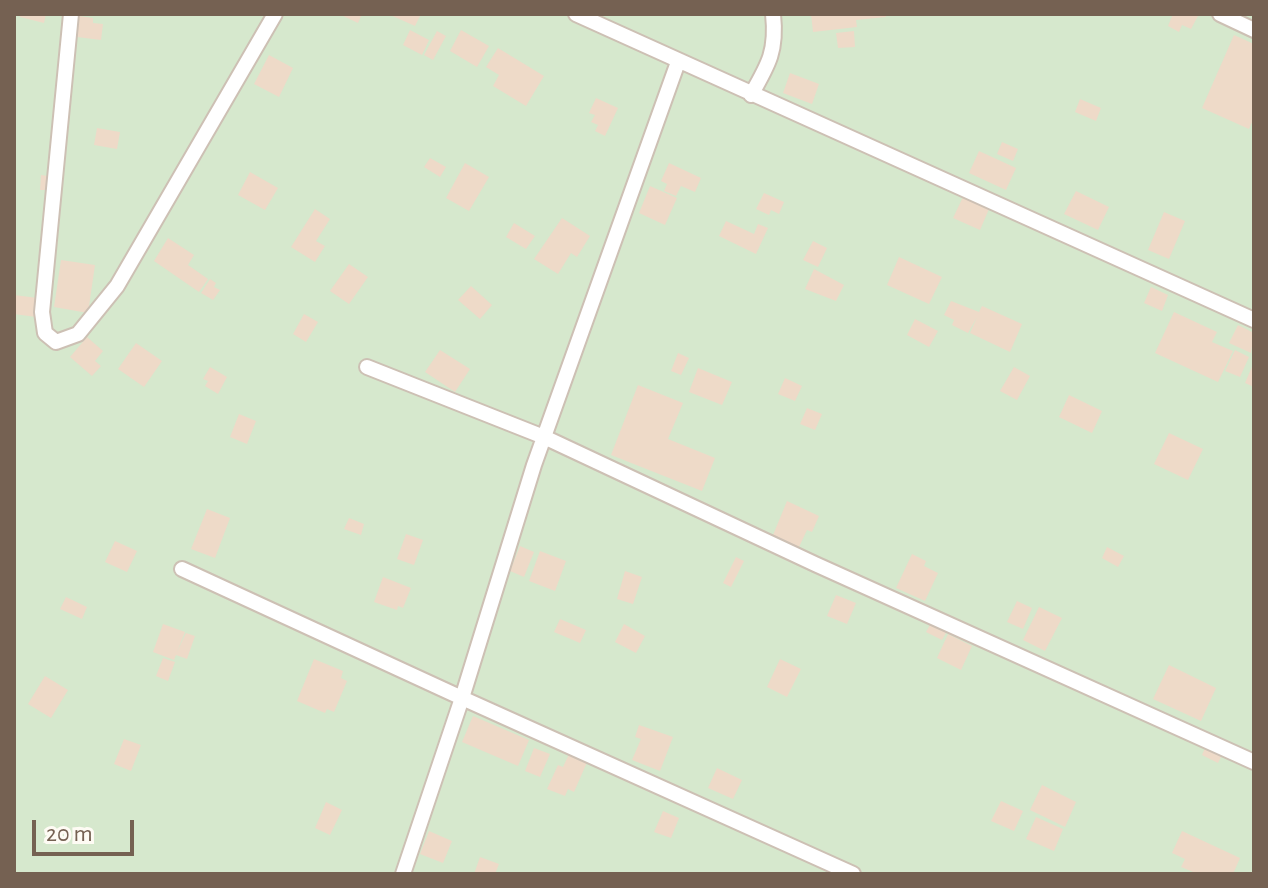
<!DOCTYPE html>
<style>
body{margin:0}
#map{position:relative;width:1268px;height:888px;overflow:hidden;background:#fbf7ee;font-family:"Alegreya Sans",sans-serif}
canvas{display:block}
.frame{position:absolute;inset:0;border:16px solid #756152;pointer-events:none}
.scale{position:absolute;left:32px;top:820px;width:102px;height:36px;box-sizing:border-box;border:4px solid #756152;border-top:0;padding-left:10px;font-size:24px;line-height:28px;white-space:nowrap;color:#756152;-webkit-text-stroke:6px #fefbf4;paint-order:stroke}
</style>
<div id="map">
<canvas width="1268" height="888"></canvas>
<div class="frame"></div>
<div class="scale">20 m</div>
</div>
<script>
const c = document.querySelector('canvas').getContext('2d');
c.lineJoin = 'round';
function fill(path, color) {
  c.fillStyle = color;
  c.fill(path, 'evenodd');
}
function trace(path, color, width, dash) {
  c.strokeStyle = color;
  c.lineWidth = width;
  c.lineCap = dash ? 'butt' : 'round';
  c.setLineDash(dash || []);
  c.stroke(path);
}
fill(new Path2D(`
 M14 14H1254V874H14Z`), '#d6e8cd');
fill(new Path2D(`
 M20 14H46L44 23 20 17Z
 M339 14H362L358 23Z
 M388 14H421L415 26Z
 M811 14H886V17L856 20 857 27 813 32Z
 M1173 14H1194L1198 16 1191 29 1182 25 1179 32 1168 26Z
 M79 16 93 18V23L103 24 101 40 77 37Z
 M410 30 429 40 422 55 403 45Z
 M461 30 489 46 477 67 450 51Z
 M437 31 446 36 433 60 424 55Z
 M854 31 855 47 838 48 836 33Z
 M1234 35 1254 44V118L1249 129 1202 108Z
 M498 48 544 76 526 106 493 86 499 75 486 67Z
 M269 55 293 68 279 97 254 84Z
 M790 73 819 84 812 104 783 93Z
 M596 98 618 108 605 136 595 131 598 125 591 122 595 115 589 113Z
 M1080 99 1101 108 1096 121 1075 112Z
 M97 128 120 132 117 149 94 145Z
 M1002 142 1018 149 1013 161 997 154Z
 M979 151 1016 168 1006 190 969 173Z
 M430 158 446 167 440 177 424 167Z
 M465 163 489 177 469 211 446 198Z
 M669 163 701 178 695 192 681 186 676 196 664 191 667 184 661 181Z
 M250 172 278 188 265 210 238 195Z
 M41 175 48 176 47 190H40Z
 M650 186 677 198 665 225 639 213Z
 M1076 191 1109 207 1098 230 1064 214Z
 M764 193 784 202 779 214 771 210 769 215 756 209Z
 M963 197 989 209 980 230 953 218Z
 M315 209 330 219 316 241 325 246 315 262 291 247Z
 M1164 212 1185 221 1169 259 1148 250Z
 M562 218 590 236 577 257 571 253 558 274 534 259Z
 M726 221 754 234 758 224 768 228 756 254 719 236Z
 M514 223 535 236 526 249 506 237Z
 M168 238 194 255 188 265 208 279 199 292 154 261Z
 M813 241 827 248 818 267 803 260Z
 M899 257 942 277 929 304 887 285Z
 M61 260 95 265 88 313 54 307Z
 M349 264 368 277 349 304 330 291Z
 M814 269 844 285 836 301 805 289Z
 M210 279 216 283 214 287 220 290 213 300 201 293Z
 M471 286 492 305 480 319 458 300Z
 M1151 287 1168 295 1162 311 1144 303Z
 M14 295 38 298 36 317 14 314Z
 M951 301 979 312 982 306 1022 324 1010 352 970 333 977 317 968 333 952 325 954 320 944 315Z
 M1174 312 1217 332 1212 342 1233 351 1218 382 1155 353Z
 M304 314 318 322 306 342 293 334Z
 M915 319 938 331 929 347 907 335Z
 M1238 325 1254 333 1251 353 1229 343Z
 M87 337 103 351 95 361 101 366 92 376 70 357Z
 M136 343 162 361 144 387 118 369Z
 M440 350 470 369 455 392 425 372Z
 M1235 350 1249 357 1240 377 1225 371Z
 M678 353 689 358 681 375 671 371Z
 M1254 362V387L1245 383Z
 M210 367 227 377 218 394 205 386 208 381 203 379Z
 M1014 367 1030 376 1017 400 1000 391Z
 M698 368 732 382 722 405 689 392Z
 M785 378 802 386 795 401 778 394Z
 M638 385 683 403 668 439 715 458 702 491 611 455Z
 M1069 395 1102 411 1092 433 1059 417Z
 M807 408 822 414 815 430 800 424Z
 M239 414 256 421 247 444 230 437Z
 M1169 433 1203 449 1188 480 1154 464Z
 M787 501 819 516 812 532 807 530 799 547 773 535Z
 M207 509 230 518 215 558 191 549Z
 M349 518 364 524 361 535 344 529Z
 M406 534 423 540 414 565 397 559Z
 M115 541 137 551 127 572 105 562Z
 M520 546 534 552 524 577 510 571Z
 M1107 547 1124 556 1118 567 1102 558Z
 M540 551 566 561 555 591 529 581Z
 M912 554 926 561 924 566 938 573 925 601 896 588Z
 M736 557 744 561 731 587 723 583Z
 M625 571 642 577 633 604 617 599Z
 M383 577 411 588 403 608 398 606 397 610 374 602Z
 M836 595 856 603 847 624 827 616Z
 M66 597 87 607 82 619 60 609Z
 M1017 601 1032 608 1023 629 1007 622Z
 M1039 607 1062 618 1045 651 1023 640Z
 M560 619 586 630 580 643 554 632Z
 M931 623 947 631 942 640 926 632Z
 M163 624 185 632 177 652 186 633 195 636 187 659 176 655 174 660 153 652Z
 M624 624 645 636 636 653 615 642Z
 M948 634 972 646 961 670 937 658Z
 M163 658 175 662 168 681 156 676Z
 M314 659 343 671 341 678 347 681 334 712 327 709 325 713 297 701Z
 M780 659 801 669 787 697 767 687Z
 M1169 665 1216 688 1201 721 1153 699Z
 M45 676 68 690 51 718 28 704Z
 M473 716 529 740 518 766 462 742Z
 M639 725 673 737 660 771 632 760 641 739 635 737Z
 M124 739 141 745 131 771 114 764Z
 M534 748 550 754 540 777 525 771Z
 M1205 748 1222 755 1218 763 1202 755Z
 M570 752 588 760 574 792 568 789 565 796 547 789 558 765 563 767Z
 M717 768 742 780 733 799 708 788Z
 M1042 785 1076 802 1065 827 1030 810Z
 M1001 801 1023 811 1014 831 991 821Z
 M326 802 342 810 330 835 315 828Z
 M663 811 679 818 671 838 654 832Z
 M1036 817 1063 829 1054 851 1026 839Z
 M429 831 452 841 443 863 420 854Z
 M1182 831 1240 858 1233 874H1198L1181 867 1185 859 1172 853Z
 M480 857 499 864 495 874H474Z`), '#eedac8');
const service = new Path2D(`
 M71 14 42 312 45 333 56 342 78 334 117 286 275 14
 M576 14 1254 320
 M1220 14 1254 30
 M751 95C769 64 777 50 773 14
 M367 367 544 437 815 564 1254 762
 M182 569 462 698 853 874
 M403 874 462 698 534 465 678 62`);
trace(service, '#cdc0b4', 18);
trace(service, '#fff', 14);
</script>
